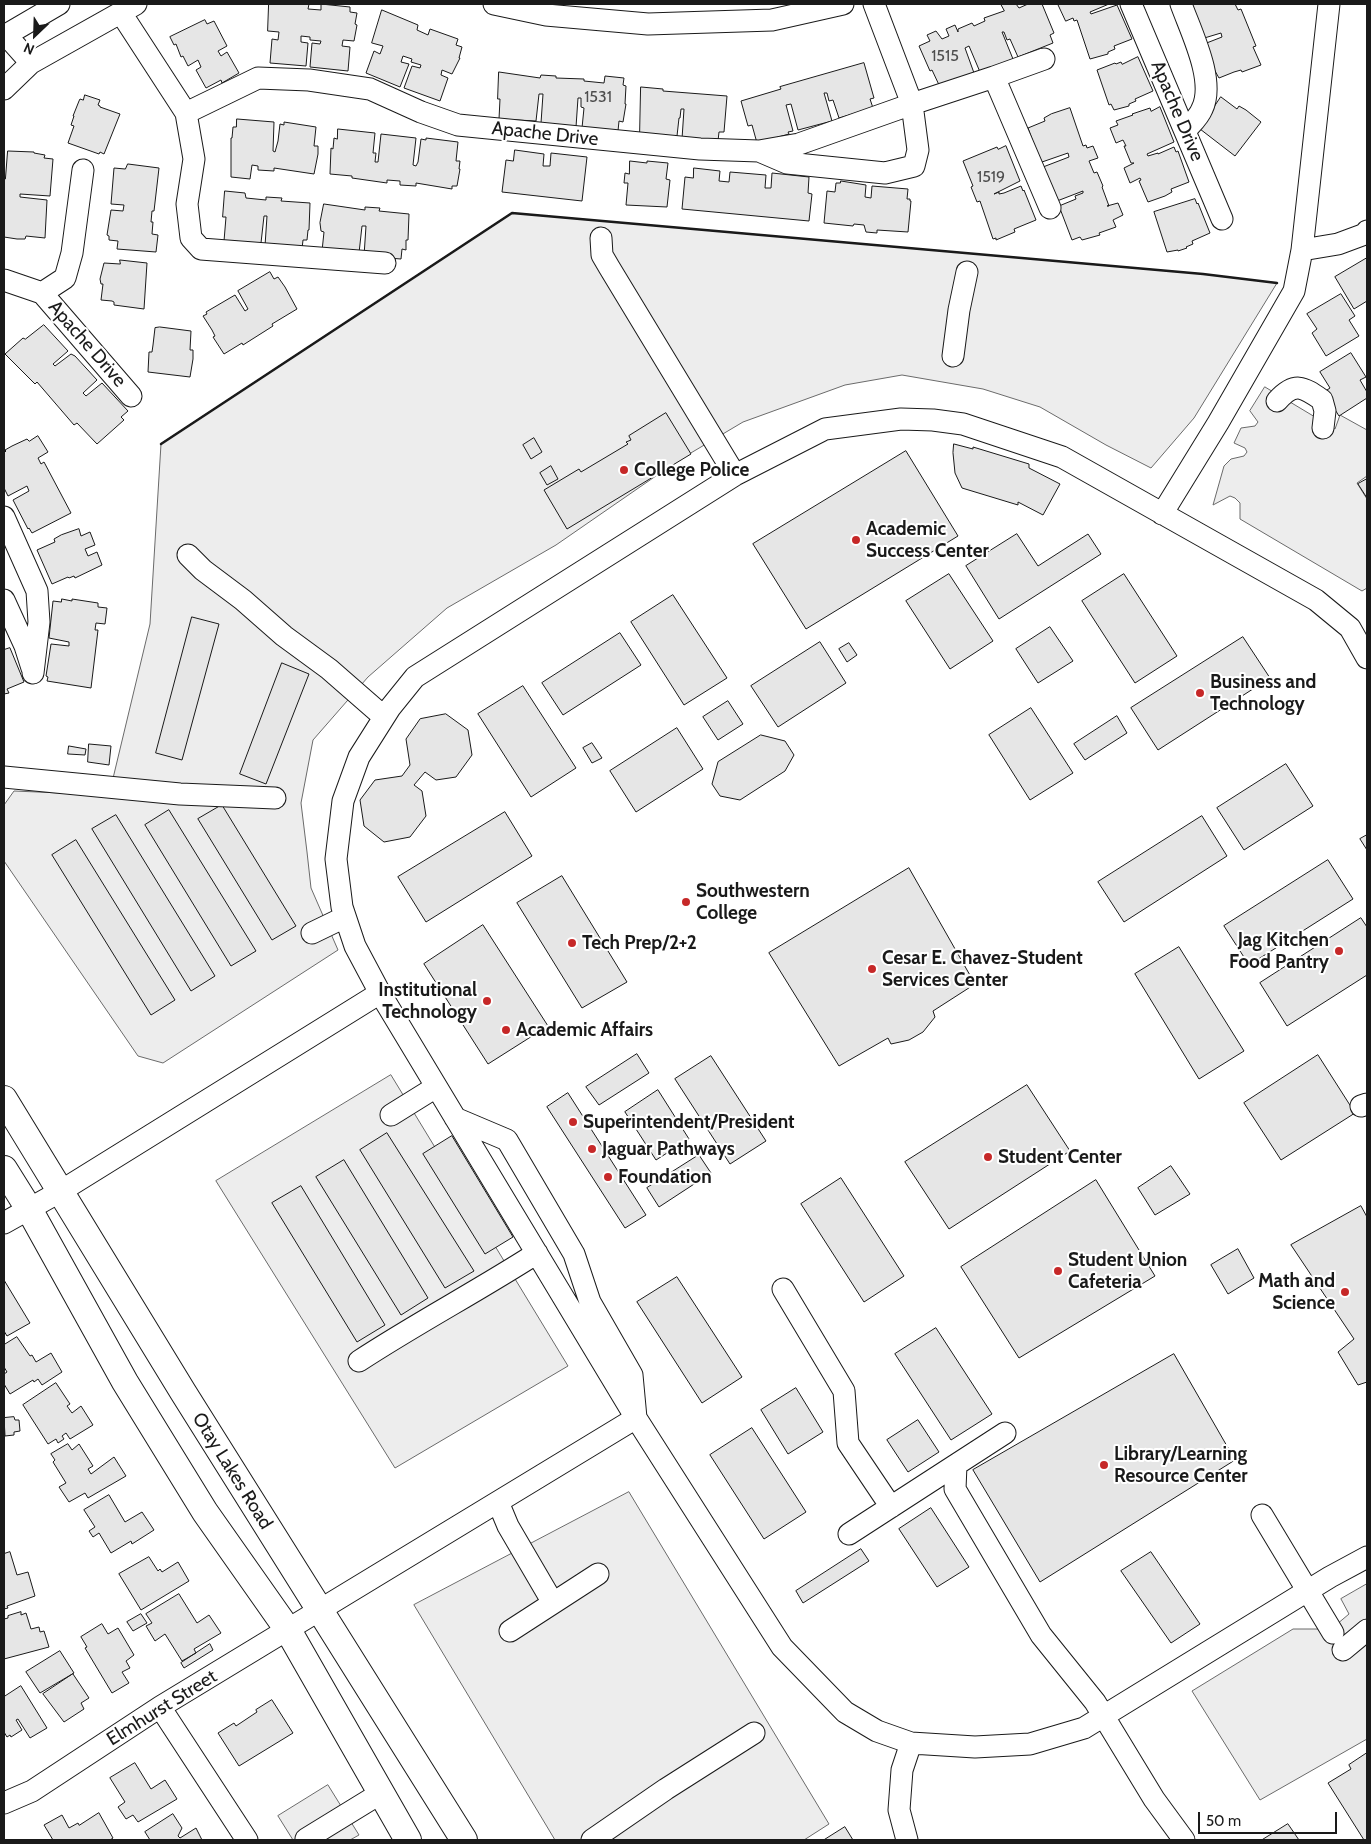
<!DOCTYPE html>
<style>
body{margin:0}
#map{position:relative;width:1371px;height:1844px;overflow:hidden;background:#fff;font-family:Cabin,sans-serif}
canvas{display:block}
.frame{position:absolute;inset:0;border:5px solid #1a1a1a;pointer-events:none}
.north{position:absolute;left:10px;top:10px;width:50px;height:50px;-webkit-text-stroke:4px #fff;paint-order:stroke;rotate:204deg;font-size:14px;font-weight:700;line-height:20px;text-align:center;color:#1a1a1a}
.north::after{content:'';display:block;margin:auto;width:18px;height:22px;background:#1a1a1a;clip-path:polygon(50% 0,100% 100%,50% 72%,0 100%)}
.scale{position:absolute;left:1198px;top:1812px;width:139px;height:22px;box-sizing:border-box;border:2px solid #1a1a1a;border-top:0;padding-left:6px;font-size:15px;line-height:18px;white-space:nowrap;color:#1a1a1a;-webkit-text-stroke:4px #fff;paint-order:stroke}
</style>
<div id="map">
<canvas width="1371" height="1844"></canvas>
<div class="frame"></div>
<div class="north">N</div>
<div class="scale">50 m</div>
</div>
<script>
const c = document.querySelector('canvas').getContext('2d');
c.lineJoin = 'round';
function fill(path, color) {
  c.fillStyle = color;
  c.fill(path, 'evenodd');
}
function trace(path, color, width, dash) {
  c.strokeStyle = color;
  c.lineWidth = width;
  c.lineCap = dash ? 'butt' : 'round';
  c.setLineDash(dash || []);
  c.stroke(path);
}
function write(font, color, halo, rows, align = 'center') {
  c.font = font + ' Cabin,sans-serif';
  c.lineWidth = 4;
  c.setLineDash([]);
  c.textBaseline = 'middle';
  c.strokeStyle = halo;
  c.fillStyle = color;
  for (const [text, x, y, turn = 0] of rows) {
    c.save();
    c.translate(x, y);
    c.rotate((+turn || 0) * Math.PI / 180);
    c.textAlign = isNaN(turn) ? turn : align;
    if (halo) c.strokeText(text, 0, 0);
    c.fillText(text, 0, 0);
    c.restore();
  }
}
const built = new Path2D(`
 M512 213 1203 274 1277 283 1194 418 1151 468 1106 445 1040 407 983 389 902 375 845 385 743 422 679 460 556 545 447 608 368 677 313 740 301 803 307 852 311 888 338 950 163 1063 138 1056 4 861V805L14 791 109 795 150 624 161 444Z
 M1265 387 1335 429 1340 415 1367 430V476L1357 483 1367 499V588L1362 591 1240 519V503L1235 498 1230 496 1213 505 1224 466 1231 459 1244 456 1247 452 1245 448 1234 443 1241 428 1255 426 1258 422 1250 411Z
 M391 1075 568 1366 395 1468 216 1181Z
 M629 1492 829 1824 804 1840H555L414 1605Z
 M1367 1584V1739L1260 1800 1192 1691 1293 1629H1319L1324 1635 1349 1614 1341 1599Z
 M328 1785 359 1835 350 1840H293L278 1816Z`);
fill(built, '#ededed');
trace(built, '#6a6a6a', 1);
const building = new Path2D(`
 M269 4H309L308 9 321 10V4L350 7V12L357 13 355 24 357 25 354 41 343 40 342 46 350 47 348 71 310 67 312 43 320 44 321 41 310 40V37L301 36V42L308 43 306 66 270 63 272 39 278 40 279 32 268 31Z
 M1001 4H1016L1019 8 1028 4H1042L1054 33 1050 35 1053 43 1018 57 1010 39 1007 40 1004 32H1002L1013 59 980 72 969 46 965 48 974 73 940 87 932 70 930 71 919 46 930 41 927 35 936 31 942 39 949 36 946 29 955 25 958 32V29L972 23 974 26 985 21 984 18 1004 11Z
 M1058 4H1109L1090 12 1091 14 1117 5 1132 39 1114 46 1115 49 1108 52V54L1090 59 1077 20 1074 21 1073 18 1066 21Z
 M1189 4H1235L1238 10 1241 9 1256 46 1253 47 1261 65 1242 72 1241 70 1234 72 1219 78 1211 64 1204 44 1222 37 1221 33 1201 39Z
 M382 10 418 25 417 30 428 35 430 29 458 39 456 45 462 47 459 58H460L452 74 442 70 441 75 448 78 440 101 404 88 412 66 420 68 421 65 411 62 412 59 403 56 401 62 409 64 400 87 366 73 374 51 380 54 383 46 372 43Z
 M205 20 207 24 214 21 227 46 218 51 221 56 227 52 239 73 222 83 221 80 206 88 196 70 201 67 198 60 188 66 183 56 181 57 176 44 174 45 170 37Z
 M1138 57 1153 91 1135 99 1136 101 1129 104V106L1114 110 1111 104 1109 105 1097 70 1115 63 1116 64 1121 62 1122 64Z
 M864 63 874 98 870 99 873 108 839 118 833 100 829 101 827 93H824L832 121 798 130 791 104 786 105 793 131 788 132 789 134 757 143 752 125 748 126 741 101 781 89 780 87Z
 M499 72 540 78 541 75 556 76V78L584 79V81L604 83 605 76 624 78 623 85 626 86 625 104H626L623 122 619 121 618 131 582 128 584 108 581 107V98H578L576 127 541 123 543 94H539L536 121 499 119 500 99H498Z
 M641 87 663 89V91L727 96 724 132H719L718 141 682 139 684 109H681L680 118H679L677 136 640 134Z
 M85 95 100 100 98 105 100 106V107L120 114 104 154 100 152 99 154 68 143 74 126 71 125 74 116H73L79 101 80 99 83 100Z
 M1221 97 1237 109 1239 106 1246 110 1261 122 1235 156 1200 129Z
 M1160 107 1174 142 1147 154 1148 156 1158 153V154L1174 147 1176 152 1178 151 1189 182 1171 189 1172 192 1165 196 1148 202 1139 181 1141 180 1140 178 1130 183 1124 168 1134 163H1131L1124 146H1126L1123 140 1116 143 1110 128 1118 125 1116 121 1133 115 1132 114 1150 108 1151 111Z
 M1070 108 1083 146 1086 145 1087 148 1093 146 1098 158 1089 161 1094 173 1097 172 1103 186 1102 187 1109 206H1107L1118 203 1123 215 1113 220 1116 227 1099 233 1100 235 1082 240 1080 237 1072 240 1059 206 1076 199 1075 196 1083 193V191L1057 201 1043 167 1069 157 1068 153 1042 162 1040 158 1039 159 1028 128 1045 121 1044 118 1051 114Z
 M237 119 274 122 273 151 275 152 278 141 280 124 284 125V122L316 127 314 146H318V154L314 174 274 168V171L258 170V166L252 165 250 179 231 177V138H232L233 127H236Z
 M338 129 375 133 373 153H376L375 162H378L381 134 416 138 413 165 416 166 418 162 421 139 426 140V138L458 142 456 161H460L459 169H460L457 186H452V189L416 183V186L400 185V181L387 180V183L352 178V176L330 174 331 148 333 149 334 138 337 139Z
 M1006 146 1020 181 994 194 999 192V194L1004 193 1021 186 1023 191 1024 190 1036 220 1014 229 1015 232 996 240V238L993 239 980 201 977 202 971 187 973 186 963 161 997 147 998 149Z
 M515 150 544 154 543 166H550L551 153 587 157 582 201 502 192 506 160 513 161Z
 M8 151 34 152V153L45 155 44 158 53 159 50 196 20 194V197L47 200 45 238 26 236 25 239H17L4 237V179H5Z
 M630 161 647 163V161L668 163 666 179 670 180 667 207 626 205 628 183H624L625 173 629 174Z
 M128 164 159 168 154 211H152L151 222H153L152 234 158 235 156 252 117 249 118 241 109 240V236L107 235 111 210 123 211 124 205 111 204 114 168 125 169Z
 M694 168 720 171 719 181 729 182 730 172 766 175 765 188H771L772 173 809 177 808 193 812 194 809 221 682 209 685 177 693 178Z
 M841 181 866 185 865 197 871 198 872 186 908 189 907 199H910V201H911L908 232 877 230V233L866 232 864 225 854 224 853 226 824 223 827 191 835 192 836 183H840Z
 M225 191 245 193 246 198 266 200V197L282 198 281 201 310 203 309 230H308L307 240H303L302 249 265 246 267 216H264L261 243 224 241 226 217H223Z
 M1195 199 1197 204 1198 203 1210 233 1192 241 1193 244 1186 247 1187 248 1178 251V250L1167 252 1154 212Z
 M324 204 365 210V207L380 208 379 211 409 214 408 240H406V250L402 249 401 259 364 256 366 226H362L359 253 322 251 324 232 321 231 320 223Z
 M1367 258V301L1354 309 1335 277Z
 M120 260 147 263 144 309 114 305V302L112 301 101 300 103 284H101L100 279 104 263 120 264Z
 M270 272 274 279 278 277 285 287 297 309 272 324 273 326 243 345 242 343 224 354 213 337 215 336 212 330 203 316 207 314 206 312 235 295 245 311 248 309 238 291Z
 M1341 294 1355 316 1349 320 1359 336 1326 356 1312 333 1317 329 1307 314Z
 M44 325 68 351 53 364 55 366 71 354 75 356 97 380 83 393 86 396 102 383 128 411 121 417 124 420 97 444 77 423 74 425 37 382 35 384 5 354 23 338 25 339Z
 M160 327 191 331 190 350H193V359L190 377 148 372 149 352H152L153 345 155 328Z
 M1351 353 1366 377 1360 380 1367 392V398L1339 416 1324 392 1330 388 1320 372Z
 M666 413 691 454 567 529 544 490 579 469 581 472 628 444 626 442 631 440 629 436Z
 M38 436 48 452 38 458 41 464 44 462 71 513 32 533 29 528 28 529 13 500 29 491 27 486 8 496 4 488V453L6 451 5 450 12 446 27 439 29 441Z
 M534 438 542 452 531 459 523 445Z
 M954 444 973 449V447L1029 464V468L1060 484 1043 515 1018 502V505L962 488 955 473 953 453Z
 M906 451 958 536 806 629 753 544Z
 M551 466 558 479 547 485 540 473Z
 M1367 479V498L1358 484Z
 M79 529 81 536 90 532 95 545 85 549 88 556 97 552 102 565 75 578 74 576 69 578 68 577 52 584 37 550 55 542 54 539 61 535Z
 M1017 534 1038 566 1088 534 1101 554 999 619 966 566Z
 M949 574 993 641 950 669 906 601Z
 M1124 574 1177 656 1135 683 1082 601Z
 M673 595 727 678 684 705 631 622Z
 M62 599 72 601V599L98 603V607L107 608 105 624 96 623 95 630H98L91 688 47 681 48 677 46 676 51 644 69 646V642L49 638 53 601 61 602Z
 M192 617 219 624 182 760 156 753Z
 M1050 627 1073 661 1038 683 1016 649Z
 M620 633 641 665 563 715 542 683Z
 M1243 637 1270 678 1158 750 1131 708Z
 M820 642 846 683 778 727 751 686Z
 M849 643 857 655 847 662 839 649Z
 M10 648 24 682 7 689 9 693 4 694V650Z
 M282 663 309 674 266 784 240 774Z
 M523 686 576 768 531 797 478 714Z
 M728 701 743 724 718 740 703 717Z
 M1031 708 1073 773 1030 800 989 735Z
 M446 714 468 730 472 755 456 777 436 780 425 772 414 785 422 791 426 816 410 837 384 842 364 826 360 800 375 780 402 776 410 765 406 739 420 719Z
 M1117 716 1127 733 1085 760 1074 744Z
 M677 728 703 769 636 812 610 771Z
 M761 735 785 741 794 755 785 771 740 800 720 796 712 784 718 762Z
 M592 743 602 758 592 763 583 748Z
 M89 744 111 746 109 765 88 762Z
 M69 746 86 749 85 755 68 754Z
 M1286 764 1313 806 1244 850 1217 808Z
 M222 805 296 926 272 940 198 819Z
 M169 810 256 951 231 966 145 825Z
 M505 812 532 856 426 922 398 877Z
 M116 815 215 976 191 991 92 829Z
 M1202 816 1227 856 1124 922 1098 882Z
 M1367 835V850L1360 839Z
 M76 840 175 1000 151 1015 52 855Z
 M1328 860 1353 899 1249 965 1224 926Z
 M909 868 975 984 933 1011 935 1017 923 1032 909 1040 891 1044 888 1038 839 1066 769 953Z
 M562 876 627 982 582 1008 517 903Z
 M1361 918 1367 927V975L1287 1026 1260 983Z
 M483 925 548 1026 488 1064 424 964Z
 M1179 947 1244 1051 1199 1079 1135 974Z
 M637 1054 649 1073 599 1105 586 1087Z
 M1318 1055 1355 1113 1281 1160 1244 1103Z
 M711 1056 766 1141 730 1164 675 1079Z
 M1027 1085 1070 1151 949 1229 905 1162Z
 M658 1090 689 1139 656 1160 625 1112Z
 M568 1093 646 1215 625 1228 547 1107Z
 M387 1133 474 1271 445 1288 360 1150Z
 M452 1136 513 1237 485 1254 423 1154Z
 M699 1155 711 1173 659 1207 647 1188Z
 M344 1160 428 1298 401 1315 316 1177Z
 M1171 1166 1190 1194 1155 1215 1138 1188Z
 M841 1178 904 1276 864 1302 801 1204Z
 M1096 1180 1155 1276 1019 1358 961 1267Z
 M301 1186 385 1325 357 1342 272 1203Z
 M1361 1206 1367 1217V1382L1358 1385 1338 1352 1354 1339 1291 1245Z
 M1238 1249 1254 1278 1228 1294 1211 1265Z
 M677 1277 742 1377 702 1403 637 1302Z
 M4 1280 30 1323 7 1336 4 1331Z
 M936 1328 992 1414 951 1440 895 1354Z
 M17 1337 30 1356 32 1355 36 1362 51 1353 62 1372 42 1385 38 1379 34 1382 33 1380 10 1394 4 1384V1374L7 1372 4 1367V1345Z
 M1174 1354 1235 1460 1040 1582 973 1470Z
 M56 1383 70 1404 67 1406 72 1413 81 1406 93 1425 70 1439 66 1433 62 1436 64 1439 58 1443 56 1439 48 1444 23 1405Z
 M796 1388 823 1432 788 1454 761 1410Z
 M14 1417 15 1420H19L20 1431 14 1432V1435L5 1436 4 1418Z
 M918 1420 939 1452 908 1472 887 1440Z
 M752 1428 806 1512 764 1539 710 1455Z
 M68 1444 72 1450 79 1444 93 1466 88 1469 91 1474 114 1457 126 1476 88 1498 85 1493 69 1502 59 1487 66 1483 53 1462 55 1460 51 1454Z
 M109 1495 125 1522 142 1512 154 1530 132 1544 131 1541 111 1553 99 1533 93 1537 89 1531 95 1527 84 1510Z
 M931 1508 969 1567 937 1587 899 1529Z
 M861 1549 869 1561 803 1603 796 1591Z
 M10 1552 17 1575 28 1572 35 1596 7 1606 8 1608 4 1609V1554Z
 M1151 1552 1200 1624 1171 1643 1121 1571Z
 M149 1557 158 1571 160 1569 162 1572 178 1562 189 1581 141 1610 119 1574Z
 M179 1594 197 1623 209 1615 221 1633 194 1649 196 1653 182 1661 165 1634 155 1641 146 1626 152 1623 146 1614Z
 M21 1612V1615L26 1613 31 1629 39 1627 40 1632 44 1631 49 1647 4 1659V1619L8 1618V1616Z
 M141 1614 147 1623 133 1631 127 1622Z
 M102 1624 108 1634 118 1628 134 1655 126 1661 130 1668 122 1672 129 1683 112 1693 85 1648 87 1647 81 1637Z
 M210 1644 213 1650 184 1668 181 1663Z
 M60 1651 74 1673 40 1693 26 1672Z
 M73 1674 89 1698 81 1703 84 1709 64 1722 43 1694Z
 M21 1686 47 1728 30 1738 18 1719 16 1720 22 1730 11 1737 10 1735 7 1737 4 1732V1697Z
 M272 1700 293 1733 239 1766 218 1733 234 1723 236 1726 257 1712 256 1710Z
 M1367 1753V1840H1364L1328 1783 1351 1769 1349 1765Z
 M135 1763 151 1789 165 1780 177 1799 138 1822 133 1815 126 1819 118 1807 125 1802 110 1778Z
 M99 1813 113 1838 110 1840H53L44 1825 62 1815 69 1828 78 1823 79 1825Z
 M173 1814 182 1828 178 1836 180 1838 196 1828 202 1840H150L145 1832Z
 M1288 1824 1299 1840H1262Z
 M845 1827 853 1840H824Z`);
fill(building, '#e6e6e6');
trace(building, '#1a1a1a', 1);
const minor = new Path2D(`
 M494 4 546 15 648 24 772 20 843 4
 M1131 4 1222 219
 M1181 4C1191 32 1216 81 1202 109 1199 117 1191 124 1185 131
 M121 13 186 113 194 159 187 204 191 238 201 249 385 263
 M31 63 6 35 59 4
 M994 77 1044 59
 M4 89 31 63 136 4
 M186 113 258 78 309 80 370 89 421 112 458 125 700 149 759 151 799 144 912 104 874 4
 M759 151 787 163 885 173 914 166 918 150 912 104 994 77 1050 208
 M601 238 602 255 609 267 735 475
 M1302 250 1338 244 1365 234 1367 231
 M4 280 42 293 131 396
 M42 293 65 278 72 253 83 170
 M953 356 959 310 967 272
 M1277 401C1295 381 1303 387 1322 400L1325 411 1323 428
 M1162 514 1218 423 1294 291 1302 250 1329 4
 M4 517 37 591 39 622 33 673
 M188 555 203 570 243 600 284 636 329 669 384 717
 M4 600 25 646 32 668
 M1367 658 1350 628 1316 600 1062 457 963 424 933 420 901 419 825 429 735 475 415 677 390 708 359 757 343 801 336 859 342 907 355 946 380 993 636 1418 782 1647 845 1712 877 1731 911 1743 975 1747 1030 1744 1084 1728 1330 1577 1367 1557
 M4 777 180 794 275 798
 M312 933 345 917
 M1361 1106 1367 1104
 M391 1115 436 1087
 M4 1223 61 1191 380 993
 M783 1289 844 1391 848 1443 891 1507
 M359 1361C417 1323 478 1291 537 1253
 M956 1465 955 1489 1041 1635 1095 1702 1154 1799 1184 1840
 M498 1502 508 1526 553 1603
 M1262 1515 1333 1633
 M849 1534 1005 1433
 M510 1631 598 1574
 M1343 1650 1367 1630
 M160 1707 247 1840
 M4 1803 32 1791 160 1707 636 1418 632 1375 590 1302 574 1254 507 1140 455 1118
 M306 1839 381 1793
 M592 1840 666 1789 754 1733
 M907 1840 899 1810 902 1770 911 1743`);
const major = new Path2D(`
 M4 1099 183 1392 464 1840
 M4 1169 29 1209 125 1382 205 1512 288 1630 408 1840`);
trace(minor, '#1a1a1a', 23);
trace(major, '#1a1a1a', 28);
trace(minor, '#fff', 21);
trace(major, '#fff', 26);
trace(new Path2D(`
 M161 444 512 213 1203 274 1277 283`), '#1a1a1a', 2.5);
for (const [x, y, r, color] of [
 [624,470,5,"#c62828"],
 [856,540,5,"#c62828"],
 [1200,693,5,"#c62828"],
 [686,902,5,"#c62828"],
 [572,943,5,"#c62828"],
 [1339,951,5,"#c62828"],
 [872,969,5,"#c62828"],
 [487,1001,5,"#c62828"],
 [506,1030,5,"#c62828"],
 [573,1122,5,"#c62828"],
 [592,1149,5,"#c62828"],
 [988,1157,5,"#c62828"],
 [608,1177,5,"#c62828"],
 [1058,1271,5,"#c62828"],
 [1345,1292,5,"#c62828"],
 [1104,1465,5,"#c62828"]
]) {
  const dot = new Path2D();
  dot.arc(x, y, r, 0, 2 * Math.PI);
  c.fillStyle = color;
  c.fill(dot);
  trace(dot, '#fff', 2);
}
write('16px', '#4d4d4d', null, [
 ["1515",945,56],
 ["1531",598,97],
 ["1519",991,177]
]);
write('19px', '#1a1a1a', '#fff', [
 ["Apache Drive",1177,111,67],
 ["Apache Drive",545,134,6],
 ["Apache Drive",87,344,49],
 ["Otay Lakes Road",232,1471,58],
 ["Elmhurst Street",162,1708,-32]
]);
write('bold 19px', '#1a1a1a', '#fff', [
 ["College Police",634,470],
 ["Academic",866,529],
 ["Success Center",866,551],
 ["Business and",1210,682],
 ["Technology",1210,704],
 ["Southwestern",696,891],
 ["College",696,913],
 ["Jag Kitchen",1329,940,"right"],
 ["Food Pantry",1329,962,"right"],
 ["Tech Prep/2+2",582,943],
 ["Cesar E. Chavez-Student",882,958],
 ["Services Center",882,980],
 ["Institutional",477,990,"right"],
 ["Technology",477,1012,"right"],
 ["Academic Affairs",516,1030],
 ["Superintendent/President",583,1122],
 ["Jaguar Pathways",602,1149],
 ["Student Center",998,1157],
 ["Foundation",618,1177],
 ["Student Union",1068,1260],
 ["Cafeteria",1068,1282],
 ["Math and",1335,1281,"right"],
 ["Science",1335,1303,"right"],
 ["Library/Learning",1114,1454],
 ["Resource Center",1114,1476]
], 'left');
</script>
